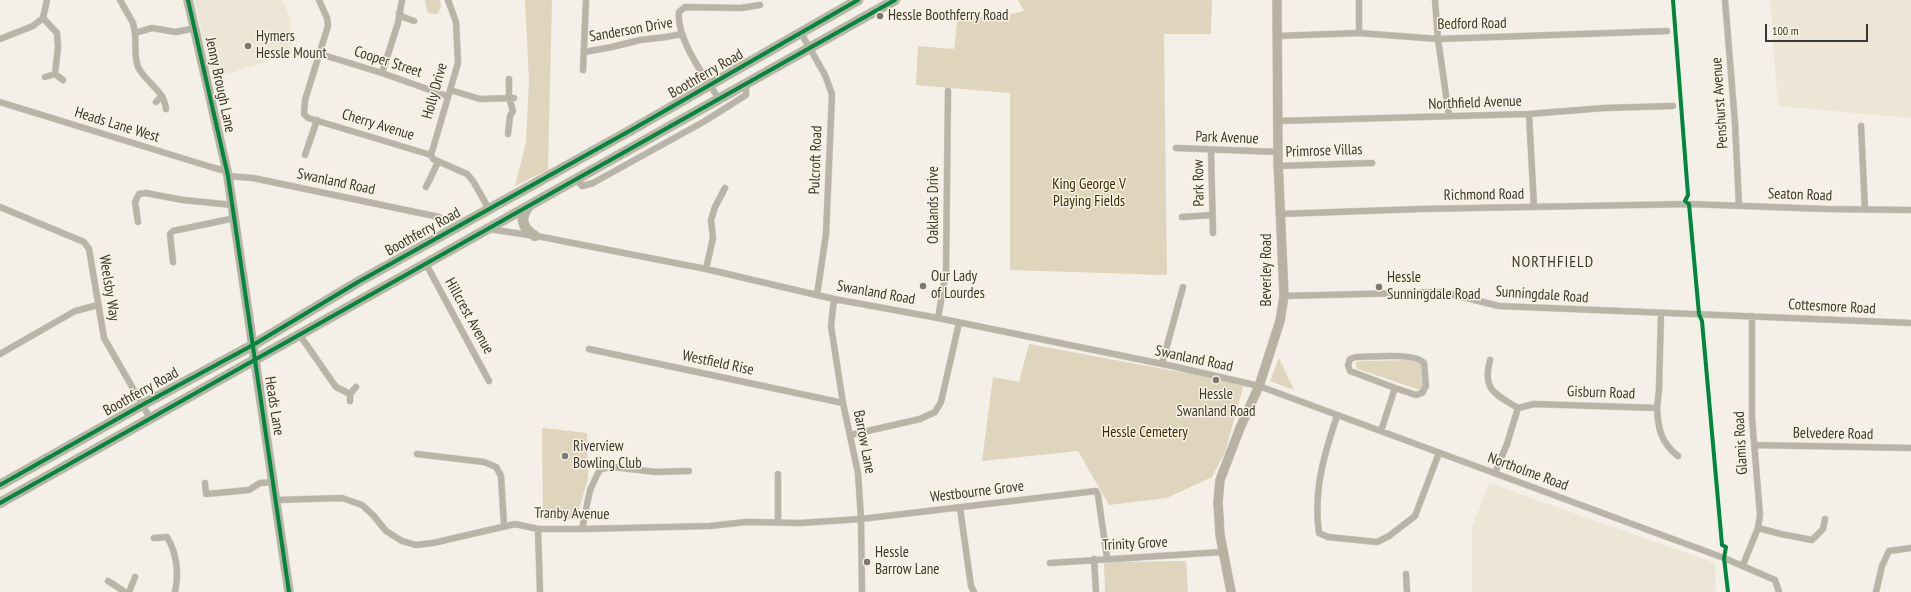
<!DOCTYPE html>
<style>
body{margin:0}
#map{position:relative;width:1911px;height:592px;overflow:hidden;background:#f4f0e7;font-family:"PT Sans Narrow",sans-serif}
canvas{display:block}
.scale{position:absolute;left:1765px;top:24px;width:103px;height:18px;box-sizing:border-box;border:2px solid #3a3832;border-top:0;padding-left:5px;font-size:12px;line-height:14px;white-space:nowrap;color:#3a3832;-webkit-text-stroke:3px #f9f2e2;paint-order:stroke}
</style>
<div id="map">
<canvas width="1911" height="592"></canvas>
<div class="scale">100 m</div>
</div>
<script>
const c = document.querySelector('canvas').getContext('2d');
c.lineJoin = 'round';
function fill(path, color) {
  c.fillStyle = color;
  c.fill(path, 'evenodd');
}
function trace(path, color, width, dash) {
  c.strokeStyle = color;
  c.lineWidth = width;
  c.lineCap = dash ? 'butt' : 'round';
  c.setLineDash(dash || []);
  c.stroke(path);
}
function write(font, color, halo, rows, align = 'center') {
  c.font = font + ' "PT Sans Narrow",sans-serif';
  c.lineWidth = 3;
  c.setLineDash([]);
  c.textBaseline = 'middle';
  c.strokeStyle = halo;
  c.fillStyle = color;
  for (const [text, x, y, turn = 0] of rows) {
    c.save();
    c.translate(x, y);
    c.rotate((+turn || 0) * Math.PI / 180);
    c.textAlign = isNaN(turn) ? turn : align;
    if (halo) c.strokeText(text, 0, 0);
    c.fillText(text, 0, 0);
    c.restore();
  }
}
fill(new Path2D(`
 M194 0H283L289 16 293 35 291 53 213 79Z
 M1770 0H1911V118L1778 106Z
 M1489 483 1715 563 1716 592H1472V527Z`), '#ede6d6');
fill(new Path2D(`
 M425 0H440L441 6 438 14H432L427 12Z
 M525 0H552L548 170 515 186 526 142 529 81Z
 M1018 0H1212L1211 34H1164L1167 275 1010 270V93L916 85 918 46 954 49 958 15 1009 20 1011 14 1024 11Z
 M1029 344 1244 384 1225 452 1212 477 1167 498 1109 505 1078 451 982 461 993 377 1019 382Z
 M1279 358 1294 390 1270 381Z
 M1414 360 1422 365 1424 384 1420 390 1358 369 1356 367V362L1361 361Z
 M542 428 587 433 588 479 576 519 543 520Z
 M1186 561 1188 592H1105L1104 564 1107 562Z`), '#dfd4bc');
const street = new Path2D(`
 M120 0 133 23 135 33 152 28 176 32 195 28
 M319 0 327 18 328 26 305 100 304 114 308 118 431 155
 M448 0 456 22 458 63 431 155 433 159 467 174 473 181 489 209
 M1435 0 1438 39 1449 116
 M1725 0 1735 123 1739 205
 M399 13 403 17 414 21
 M43 18 57 33 58 47 55 74
 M135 33C136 44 134 57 138 67 146 83 164 90 166 109
 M801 33 825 75 832 94 826 234 817 295
 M1359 33V0
 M1277 36 1359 33 1438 39 1667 31
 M0 39 33 26 43 18 47 0
 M584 52 612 47 640 40 666 37 682 34
 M320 54 382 73 447 96
 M583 70 586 0
 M382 73 398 23 402 0
 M45 77 55 74 63 80
 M450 90 480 99 514 98
 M719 99C705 77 676 39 679 12L685 7 741 8 760 5
 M0 102 211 167 226 171
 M156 102 162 96
 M1529 114 1534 207
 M1277 121 1529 114 1604 108 1673 106
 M1861 126 1865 209
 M508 134 510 116 513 111 509 98V79
 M1176 148 1278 152
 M1211 150 1213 233
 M305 155 317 120
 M1278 166 1372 163
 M228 176 253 178 439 217
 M576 179 582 186 593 183 705 121 746 95V84
 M426 187 438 162
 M0 207 84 242 89 249 104 338 150 418
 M1280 214 1420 209 1689 204 1826 209 1911 210
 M1182 217 1212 215
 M138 222 135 202 139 194 146 193 183 200 233 205
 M489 229 542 237 706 269 834 299 938 318 1172 366 1259 386 1724 558 1775 580 1779 592
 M173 262 170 234 173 231 235 218
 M426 264 489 381
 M706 269 713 238 711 220 715 207 725 188
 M1284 296 1442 292 1499 306 1911 323
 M834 299 831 326 843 403 858 473 861 519 862 592
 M938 318 946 272 948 91
 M299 334 336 387 350 394
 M589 349 843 403
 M0 354 75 311 98 305
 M1490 360C1482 390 1495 394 1518 408
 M1162 364 1183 287
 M350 401V394L356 387
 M1657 408C1658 429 1661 443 1678 456
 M1337 416C1324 454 1313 492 1319 533L1328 537 1377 542 1389 536 1415 516 1439 453
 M1381 431 1395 388 1350 371 1348 365 1350 359 1356 357C1370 357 1415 352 1424 363L1426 386 1422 393 1416 395 1395 388
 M850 435 920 419 935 412 941 402 959 323
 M1754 445 1911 448
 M417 454 484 462 496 467 501 476 504 525
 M1495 473 1507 444 1518 408 1534 404 1657 408 1659 390 1661 313
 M205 483 206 494 249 490 260 483 274 482
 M276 500 342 498 362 505 373 515 386 531 402 541 416 545 433 543 515 524 538 529H582L710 526 746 522 800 523 861 519 1096 491 1098 495 1107 558
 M960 508 971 586 974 592
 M778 523V474
 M1758 528 1781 534 1812 540 1823 529 1825 519
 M538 529 540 592
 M582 529 590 490 600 469 613 467 656 472 689 471
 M154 538 167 537C177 553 179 574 175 592
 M1094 559 1096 592
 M1050 563 1222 552
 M1743 565 1758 528 1760 515 1752 418V316
 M1406 574 1407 592
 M108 581 125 592
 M129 592 135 577
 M1876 592 1882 566 1889 551 1911 548`);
const secondary = new Path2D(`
 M188 0 228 176 289 592
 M1231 592 1220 535 1218 502 1220 480 1240 428 1259 386 1280 321 1284 296 1278 161 1277 0`);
const primary = new Path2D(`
 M529 206C519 218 522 228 535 236
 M0 485 142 405 253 345 358 282 633 129 858 0
 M0 503 895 0`);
trace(street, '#d2cec7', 7);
trace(secondary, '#d2cec7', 10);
trace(primary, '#d2cec7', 11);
trace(street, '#b8b4a7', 6);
trace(secondary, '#b8b2a5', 9);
trace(primary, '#b8b4a4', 10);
trace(new Path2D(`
 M188 0 228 176 289 592
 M1673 0 1688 195 1685 201 1689 204 1699 314 1702 321 1722 545 1726 547 1724 558 1728 592
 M0 485 142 405 253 345 358 282 633 129 858 0
 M0 503 895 0`), '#00873e', 4);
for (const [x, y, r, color] of [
 [880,16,4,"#7b7871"],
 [248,46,4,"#7b7871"],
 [923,286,4,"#7b7871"],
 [1379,287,4,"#7b7871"],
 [1216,380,4,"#7b7871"],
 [565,456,4,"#7b7871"],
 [867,562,4,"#7b7871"]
]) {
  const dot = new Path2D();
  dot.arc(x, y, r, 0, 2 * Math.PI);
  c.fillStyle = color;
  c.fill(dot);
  trace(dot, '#f9f2e2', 1.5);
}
write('15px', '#3a3832', '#f9f2e2', [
 ["Hessle Boothferry Road",888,16],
 ["Hymers",256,37],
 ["Hessle Mount",256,54],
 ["Our Lady",931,277],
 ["of Lourdes",931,294],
 ["Hessle",1387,278],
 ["Sunningdale Road",1387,295],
 ["Hessle",1216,395,"center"],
 ["Swanland Road",1216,412,"center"],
 ["Riverview",573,447],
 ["Bowling Club",573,464],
 ["Hessle",875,553],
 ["Barrow Lane",875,570]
], 'left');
write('15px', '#3a3832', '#f9f2e2', [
 ["Bedford Road",1472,24,-1],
 ["Sanderson Drive",631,30,-10],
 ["Cooper Street",388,62,18],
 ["Boothferry Road",706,74,-30],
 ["Jenny Brough Lane",220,85,78],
 ["Holly Drive",435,91,-74],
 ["Northfield Avenue",1475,103,-2],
 ["Penshurst Avenue",1720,103,-94],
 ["Heads Lane West",117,125,17],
 ["Cherry Avenue",378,125,17],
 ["Park Avenue",1227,138,2],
 ["Primrose Villas",1324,151,-2],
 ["Pulcroft Road",816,160,-88],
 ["Swanland Road",336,182,12],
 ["Park Row",1199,183,-91],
 ["Richmond Road",1484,195,-1],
 ["Seaton Road",1800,195,2],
 ["Oaklands Drive",934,205,-90],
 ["Boothferry Road",423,232,-29],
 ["Beverley Road",1267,270,-90],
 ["Weelsby Way",109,288,81],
 ["Swanland Road",876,293,10],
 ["Sunningdale Road",1542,295,4],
 ["Cottesmore Road",1832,307,3],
 ["Hillcrest Avenue",469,316,61],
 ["Swanland Road",1194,359,12],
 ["Westfield Rise",718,363,12],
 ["Boothferry Road",141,392,-29],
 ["Gisburn Road",1601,393,2],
 ["Heads Lane",274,406,81],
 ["Belvedere Road",1833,434,1],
 ["Barrow Lane",864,442,79],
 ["Glamis Road",1741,443,-93],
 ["Northolme Road",1528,472,20],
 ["Westbourne Grove",977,492,-7],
 ["Tranby Avenue",572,514,1],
 ["Trinity Grove",1135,544,-3]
]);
write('15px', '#392c06', '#f9f2e2', [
 ["King George V",1089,185],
 ["Playing Fields",1089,202],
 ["Hessle Cemetery",1145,433]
]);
c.letterSpacing = '1px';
write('16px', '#3a3832', '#f9f2e2', [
 ["NORTHFIELD",1553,262]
]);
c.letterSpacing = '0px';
</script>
